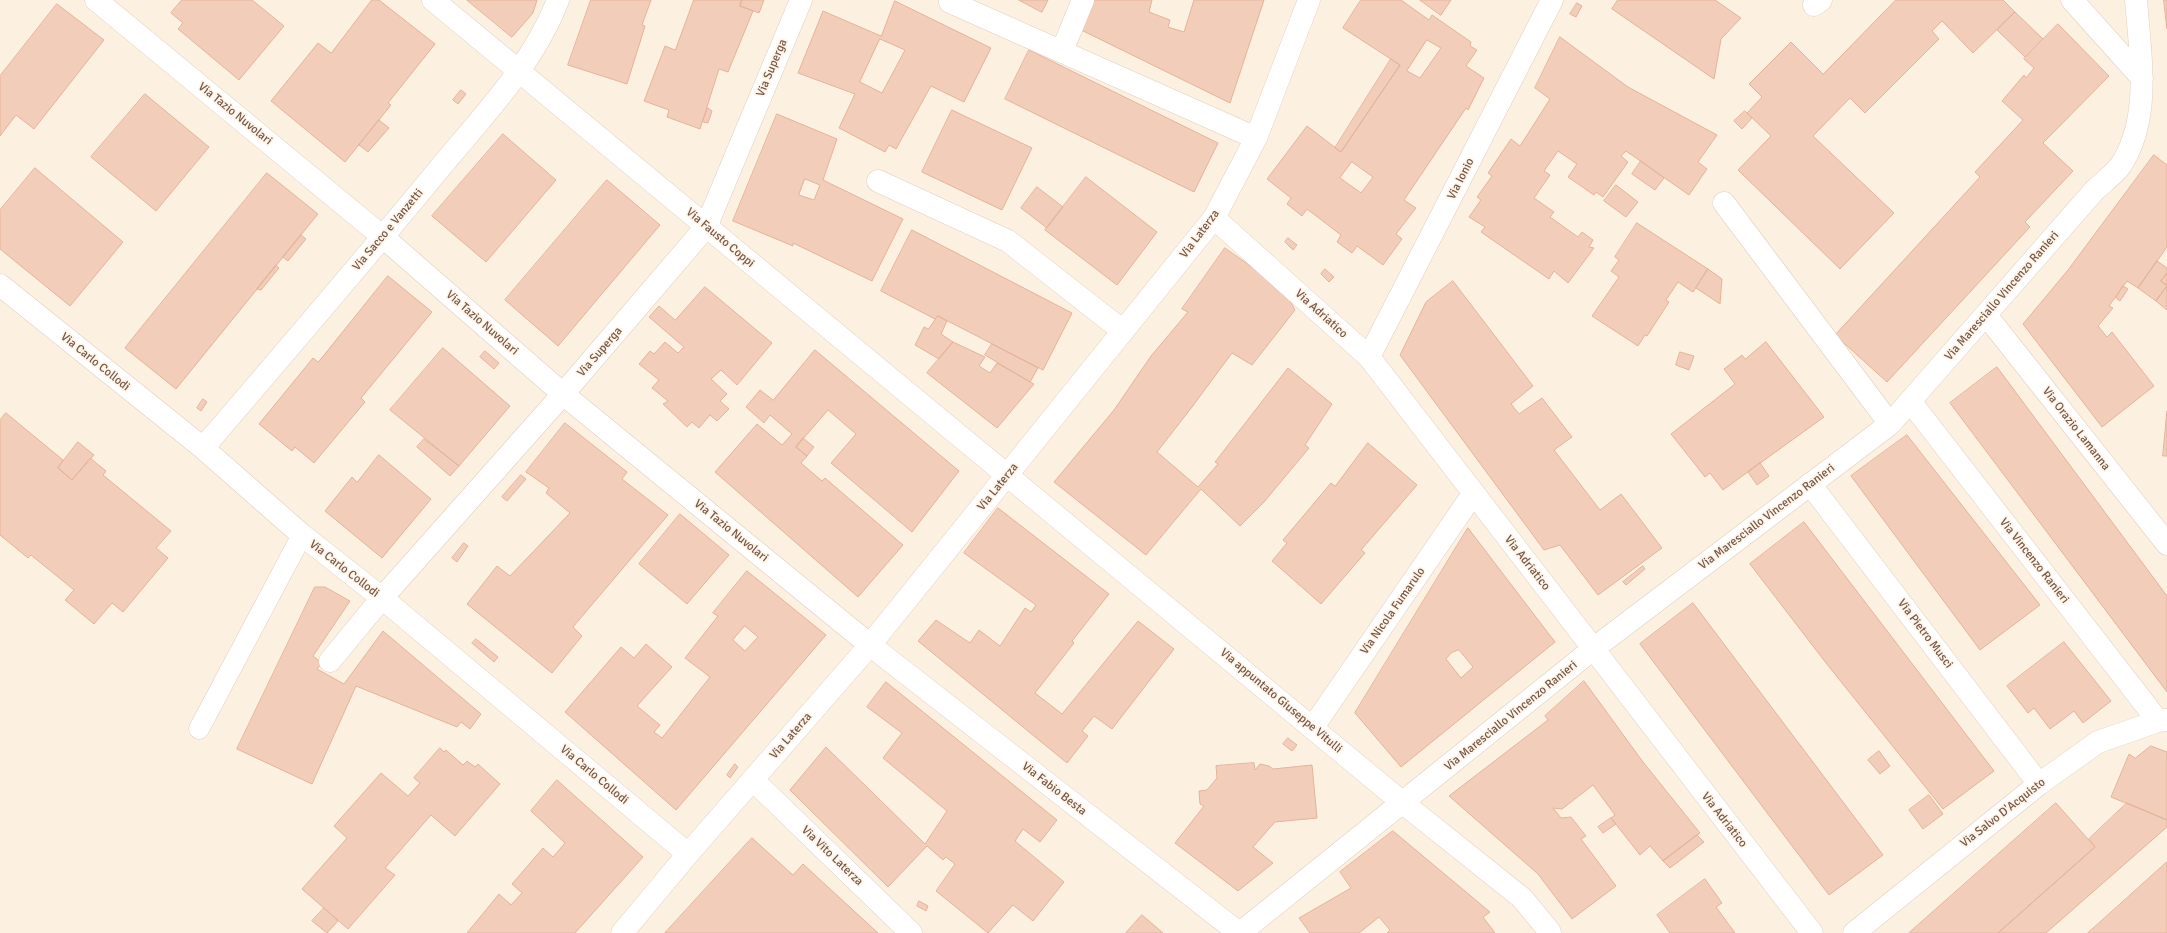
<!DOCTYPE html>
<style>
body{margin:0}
canvas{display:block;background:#fcf1e1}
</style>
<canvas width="2167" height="933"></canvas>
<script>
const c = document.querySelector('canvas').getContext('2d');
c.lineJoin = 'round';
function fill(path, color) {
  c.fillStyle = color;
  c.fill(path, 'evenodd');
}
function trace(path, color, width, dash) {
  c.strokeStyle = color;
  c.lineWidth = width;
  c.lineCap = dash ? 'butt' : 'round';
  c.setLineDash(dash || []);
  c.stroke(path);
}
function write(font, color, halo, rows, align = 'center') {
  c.font = font + ' Signika,sans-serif';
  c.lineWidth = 3.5;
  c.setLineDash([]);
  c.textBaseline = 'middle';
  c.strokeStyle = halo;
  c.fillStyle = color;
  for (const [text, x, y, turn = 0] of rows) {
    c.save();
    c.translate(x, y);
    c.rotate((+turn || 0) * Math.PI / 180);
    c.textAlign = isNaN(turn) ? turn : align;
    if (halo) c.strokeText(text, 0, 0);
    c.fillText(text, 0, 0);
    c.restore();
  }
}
const building = new Path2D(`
 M182 0H252L284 26 239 80 178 29 183 23 171 13Z
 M372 0H379L435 44 388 103 391 105 345 162 271 101 318 43 331 53Z
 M467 0H537L533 13 512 37Z
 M591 0H651L642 25 645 26 627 84 568 65Z
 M694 0H742L740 6 753 11 728 72 719 69 700 129 667 117 669 110 644 101 665 46 675 50Z
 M742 0H764L759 13 740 6Z
 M1019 0H1048L1042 12Z
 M1086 0H1152L1149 12 1170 20 1168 27 1184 32 1194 0H1264L1230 103 1075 27Z
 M1361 0H1401L1429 20 1432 15 1471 42 1470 46 1477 50 1466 66 1484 78 1468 110 1466 108 1404 200 1416 208 1396 234 1402 239 1383 265 1357 246 1352 253 1337 242 1341 235 1307 209 1302 216 1287 204 1291 198 1267 179 1307 126 1341 152 1400 65 1343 28ZM1427 40 1441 48 1420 78 1407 71ZM1352 162 1373 177 1361 193 1340 178Z
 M1420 0H1451L1441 15Z
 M1618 0H1715L1741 18 1721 39 1714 79 1612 9Z
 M1896 0H2003L2015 12 1973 53 1942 21 1932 31 1939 39 1865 113 1850 98 1813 136 1894 213 1840 269 1738 170 1771 136 1747 113 1762 97 1749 84 1791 42 1823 74Z
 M2164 0H2167V29L2166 21Z
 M895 1 991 48 964 102 931 86 896 149 889 145 885 152 839 128 855 94 798 73 823 11 881 36ZM880 39 905 50 882 93 860 82Z
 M1577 3 1582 6 1576 17 1570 14Z
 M57 4 104 40 34 129 16 115 0 136V76Z
 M2015 12 2043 39 2025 57 1997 30Z
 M2058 24 2109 76 2043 143 2073 171 2025 222 2030 227 1887 382 1835 335 1980 177 1975 172 2023 120 2002 101 2024 75 2026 78 2034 68 2024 59Z
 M1560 37 1628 87 1717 135 1698 162 1707 169 1689 195 1626 151 1621 156 1628 162 1603 197 1596 192 1594 195 1568 177 1577 164 1558 151 1544 171 1550 175 1534 198 1554 212 1550 217 1578 237 1582 232 1593 240 1589 247 1594 248 1568 283 1554 271 1549 279 1481 232 1485 227 1469 217 1481 200 1477 197 1492 176 1488 173 1511 139 1520 146 1550 99 1535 88Z
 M1029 50 1218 143 1194 192 1005 99Z
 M1391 59 1400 65 1341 152 1335 148Z
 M461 90 466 94 458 104 453 100Z
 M145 94 209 147 156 211 91 157Z
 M708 108 712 111 708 123 703 122Z
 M952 110 1032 148 1002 210 922 172Z
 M1745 111 1752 118 1742 129 1734 121Z
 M777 114 837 139 823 180 903 219 872 281 793 243V246L733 221ZM805 179 820 185 814 200 799 195Z
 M379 120 389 128 368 152 359 145Z
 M503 134 556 180 486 262 432 216Z
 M2154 155 2167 165V247L2138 288 2127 281 2109 306 2113 308 2098 326 2107 337 2112 332 2154 386 2102 427 2023 324 2068 270Z
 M1641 161 1664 178 1655 190 1632 174Z
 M35 168 123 242 70 306 0 249V210Z
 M267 173 318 214 176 389 125 348 127 345Z
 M1086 177 1157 232 1117 285 1045 230Z
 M607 180 660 225 558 346 505 300Z
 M1616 185 1638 202 1626 217 1604 201Z
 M1037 187 1063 207 1047 228 1021 208Z
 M1637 223 1708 269 1693 292 1678 282 1666 300 1669 302 1647 336 1645 335 1638 346 1592 316 1619 277 1611 271 1619 260 1615 257Z
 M912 230 1072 313 1043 370 938 316 935 319 881 291Z
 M301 235 306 239 288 261 283 257Z
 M1288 238 1297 245 1293 250 1285 242Z
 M1225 248 1284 290 1295 310 1252 365 1232 353 1192 407 1157 452 1198 487 1218 464 1215 462 1288 368 1332 404 1305 445 1309 448 1264 502 1240 526 1201 489 1146 555 1054 482 1114 410 1151 356 1188 312 1182 309Z
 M2157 261 2167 268V273L2161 281 2167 286 2156 301 2138 288Z
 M276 265 279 268 261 290 257 289Z
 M1325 269 1334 277 1329 282 1321 274Z
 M1708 269 1722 279 1720 304 1696 288Z
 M2167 273V285L2161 281Z
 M388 276 432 312 361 398 365 402 314 463 295 447 292 451 259 424 313 358 318 362Z
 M1453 281 1533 386 1511 404 1519 414 1542 398 1572 437 1554 450 1600 510 1621 494 1662 548 1598 595 1560 545 1544 550 1400 355 1426 302Z
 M2123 286 2128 289 2120 301 2116 298Z
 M2167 286V310L2156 301Z
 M705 287 772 343 737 385 721 370 711 379 727 394 720 401 729 409 717 421 710 415 699 428 692 422 687 427 663 404 668 401 652 388 659 380 639 364 650 351 654 354 665 342 678 353 684 347 649 317 659 306 675 320Z
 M938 316 947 321 941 334 953 342 939 359 915 345 924 327 928 329Z
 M953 342 985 357 979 366 990 373 997 363 1034 384 997 428 927 373Z
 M1766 342 1824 417 1723 490 1710 473 1705 477 1671 434 1735 384 1724 369 1742 355 1745 359Z
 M992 344 1038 368 1030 382 985 355Z
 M443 348 510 406 459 466 390 410Z
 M815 350 959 471 912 532 831 463 856 434 828 410 796 447 807 456 801 463 822 481 825 478 903 545 858 597 715 472 757 424 782 445 792 434 770 415 764 423 746 407 760 390 773 400Z
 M485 351 499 363 494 369 480 357Z
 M1680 352 1694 356 1689 370 1676 365Z
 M1997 367 2167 596V692L1950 403Z
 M203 399 207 402 201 411 197 408Z
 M2167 411V456H2163Z
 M6 413 63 460 58 468 72 480 90 458 106 471 103 475 171 531 156 548 168 558 123 612 112 603 94 624 65 600 74 590 31 555 28 558 0 535V420Z
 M565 423 627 472 622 479 668 515 573 627 582 636 552 673 467 604 497 566 510 576 570 513 546 493 549 488 526 472Z
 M1907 435 2040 605 1980 650 1851 476Z
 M803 438 814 447 807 456 796 447Z
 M424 439 459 466 450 476 417 447Z
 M78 442 94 455 72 480 58 468Z
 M1368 443 1417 485 1361 550 1365 553 1321 604 1272 561 1287 543 1283 540 1331 483 1335 486Z
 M379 455 431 499 382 558 325 511 352 477 357 482Z
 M1760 463 1769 476 1757 485 1748 472Z
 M521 475 526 479 507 501 502 497Z
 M998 508 1109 594 1072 641 1074 643 1035 693 1062 714 1138 621 1174 649 1112 729 1094 716 1082 731 1088 736 1067 763 918 641 936 620 970 643 979 630 1000 646 1025 608 1031 612 1036 605 964 553Z
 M680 514 729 555 687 604 639 564Z
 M1804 522 1994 771 1943 809 1826 663 1750 564Z
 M1468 528 1555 642 1401 767 1355 713ZM1459 650 1473 667 1461 678 1446 659 1451 653Z
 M464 543 468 546 457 562 452 558Z
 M1643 566 1645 569 1626 585 1623 582Z
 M747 571 826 635 676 810 565 712 621 647 634 658 646 644 672 667 637 706 660 725 654 732 662 738 710 677 685 658 718 616 713 613ZM745 626 758 637 745 651 733 640Z
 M315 587H325L350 601 313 656 322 663 317 669 344 684 383 631 481 714 470 729 461 722 457 727 356 686 312 784 237 749Z
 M1693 603 1883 855 1829 895 1640 644Z
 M476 639 498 657 494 662 472 643Z
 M2064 642 2111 701 2083 723 2074 711 2050 729 2034 708 2028 713 2007 686Z
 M1584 681 1643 762 1700 833 1663 861 1650 846 1640 855 1611 818 1615 815 1593 785 1562 809 1553 808 1561 818 1571 817 1586 836 1581 839 1616 886 1572 919 1538 874 1449 796 1548 720 1545 716Z
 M886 682 1057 820 1040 842 1023 829 1015 841 1064 882 1033 921 1013 905 988 933 936 891 955 864 946 857 943 860 927 846 888 887 790 790 826 747 925 844 947 811 883 758 902 733 867 707Z
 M1288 738 1297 745 1292 751 1283 744Z
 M2151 746 2167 752V820L2111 797 2129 754 2135 758Z
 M440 748 444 752 446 750 463 765 467 761 475 767 478 764 500 784 455 836 431 815 385 868 395 875 348 929 302 889 347 838 334 826 381 773 408 796 420 783 414 778Z
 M1879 751 1890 766 1880 774 1868 760Z
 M1254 763 1255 770 1260 764 1269 766 1273 769 1312 765 1317 818 1275 822 1253 847 1273 863 1238 891 1175 843 1204 806 1200 804 1199 791 1207 790 1217 778 1216 766Z
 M735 764 738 767 730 778 727 775Z
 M557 780 643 857 575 933H467L499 894 511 905 522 893 512 884 543 848 553 857 565 843 531 811Z
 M1929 795 1943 814 1923 829 1909 810Z
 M2056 803 2095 847 1998 933H1909Z
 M2127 803 2167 820V827L2046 933H1998L2095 847 2089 839Z
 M1611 818 1616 824 1603 833 1598 827Z
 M1393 831 1490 912 1483 917 1495 933H1387L1390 930 1379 917 1359 933H1310L1299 918 1351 888 1340 872Z
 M1697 835 1704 842 1670 868 1663 861Z
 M752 838 793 875 803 864 878 933H665Z
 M2167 862V933H2088Z
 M1705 879 1722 903 1716 907 1735 933H1670L1657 915Z
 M919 901 928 906 926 911 917 906Z
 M324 908 338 921 327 933 312 921Z
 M1142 915 1163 933H1126Z`);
fill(building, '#f2cdb9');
trace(building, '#e5b399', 1);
const lane = new Path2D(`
 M199 729 302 535`);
const street = new Path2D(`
 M96 0 383 237 563 394 870 645 1239 933
 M433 0 1403 803 1522 898 1550 932
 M2072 0 2142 78
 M950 2 1256 138
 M1814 5 1821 0
 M1062 51 1083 0
 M878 181 1008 241 1123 331
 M1724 203 1890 424
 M1214 218 1369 357 1812 933
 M0 285 203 448 302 535 382 598 688 854
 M1986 315 2167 544
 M1369 357 1552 0
 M1910 401 2158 721
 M203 448C282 356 361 264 439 169 482 117 533 65 558 0
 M1810 484 2039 784
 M330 661 382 598 563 394 706 227 801 0
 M1313 727 1473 494
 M753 780 911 933
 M1240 933 1593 649 1890 424 2094 191C2103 182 2118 172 2124 160 2151 113 2140 52 2136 0
 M1854 933 2039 784 2098 742 2158 721 2167 720`);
const secondary = new Path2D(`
 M622 933 688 854 870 645 1214 218 1256 138 1309 0`);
trace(lane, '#e1cdbd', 21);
trace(street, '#e1cdbd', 23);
trace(secondary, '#e8cfbd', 23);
trace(lane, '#fff', 20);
trace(street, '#fff', 22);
trace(secondary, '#fff', 22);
write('12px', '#745648', '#fff5e8', [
 ["Via Superga",772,68,-67],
 ["Via Tazio Nuvolari",235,114,39],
 ["Via Ionio",1461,179,-63],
 ["Via Sacco e Vanzetti",388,230,-50],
 ["Via Laterza",1200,234,-53],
 ["Via Fausto Coppi",720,238,40],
 ["Via Maresciallo Vincenzo Ranieri",2002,296,-49],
 ["Via Adriatico",1321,314,42],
 ["Via Tazio Nuvolari",482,323,41],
 ["Via Superga",600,352,-49],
 ["Via Carlo Collodi",95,362,39],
 ["Via Orazio Lamanna",2076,429,52],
 ["Via Laterza",998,487,-51],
 ["Via Maresciallo Vincenzo Ranieri",1767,517,-37],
 ["Via Tazio Nuvolari",731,531,39],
 ["Via Vincenzo Ranieri",2034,561,52],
 ["Via Adriatico",1527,563,52],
 ["Via Carlo Collodi",344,569,38],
 ["Via Nicola Fumarulo",1393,611,-55],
 ["Via Pietro Musci",1925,634,53],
 ["Via appuntato Giuseppe Vitulli",1281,701,40],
 ["Via Maresciallo Vincenzo Ranieri",1511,716,-39],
 ["Via Laterza",791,736,-49],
 ["Via Carlo Collodi",594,775,40],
 ["Via Fabio Besta",1054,789,38],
 ["Via Salvo D'Acquisto",2003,813,-38],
 ["Via Adriatico",1724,820,52],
 ["Via Vito Laterza",832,856,44]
]);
</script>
